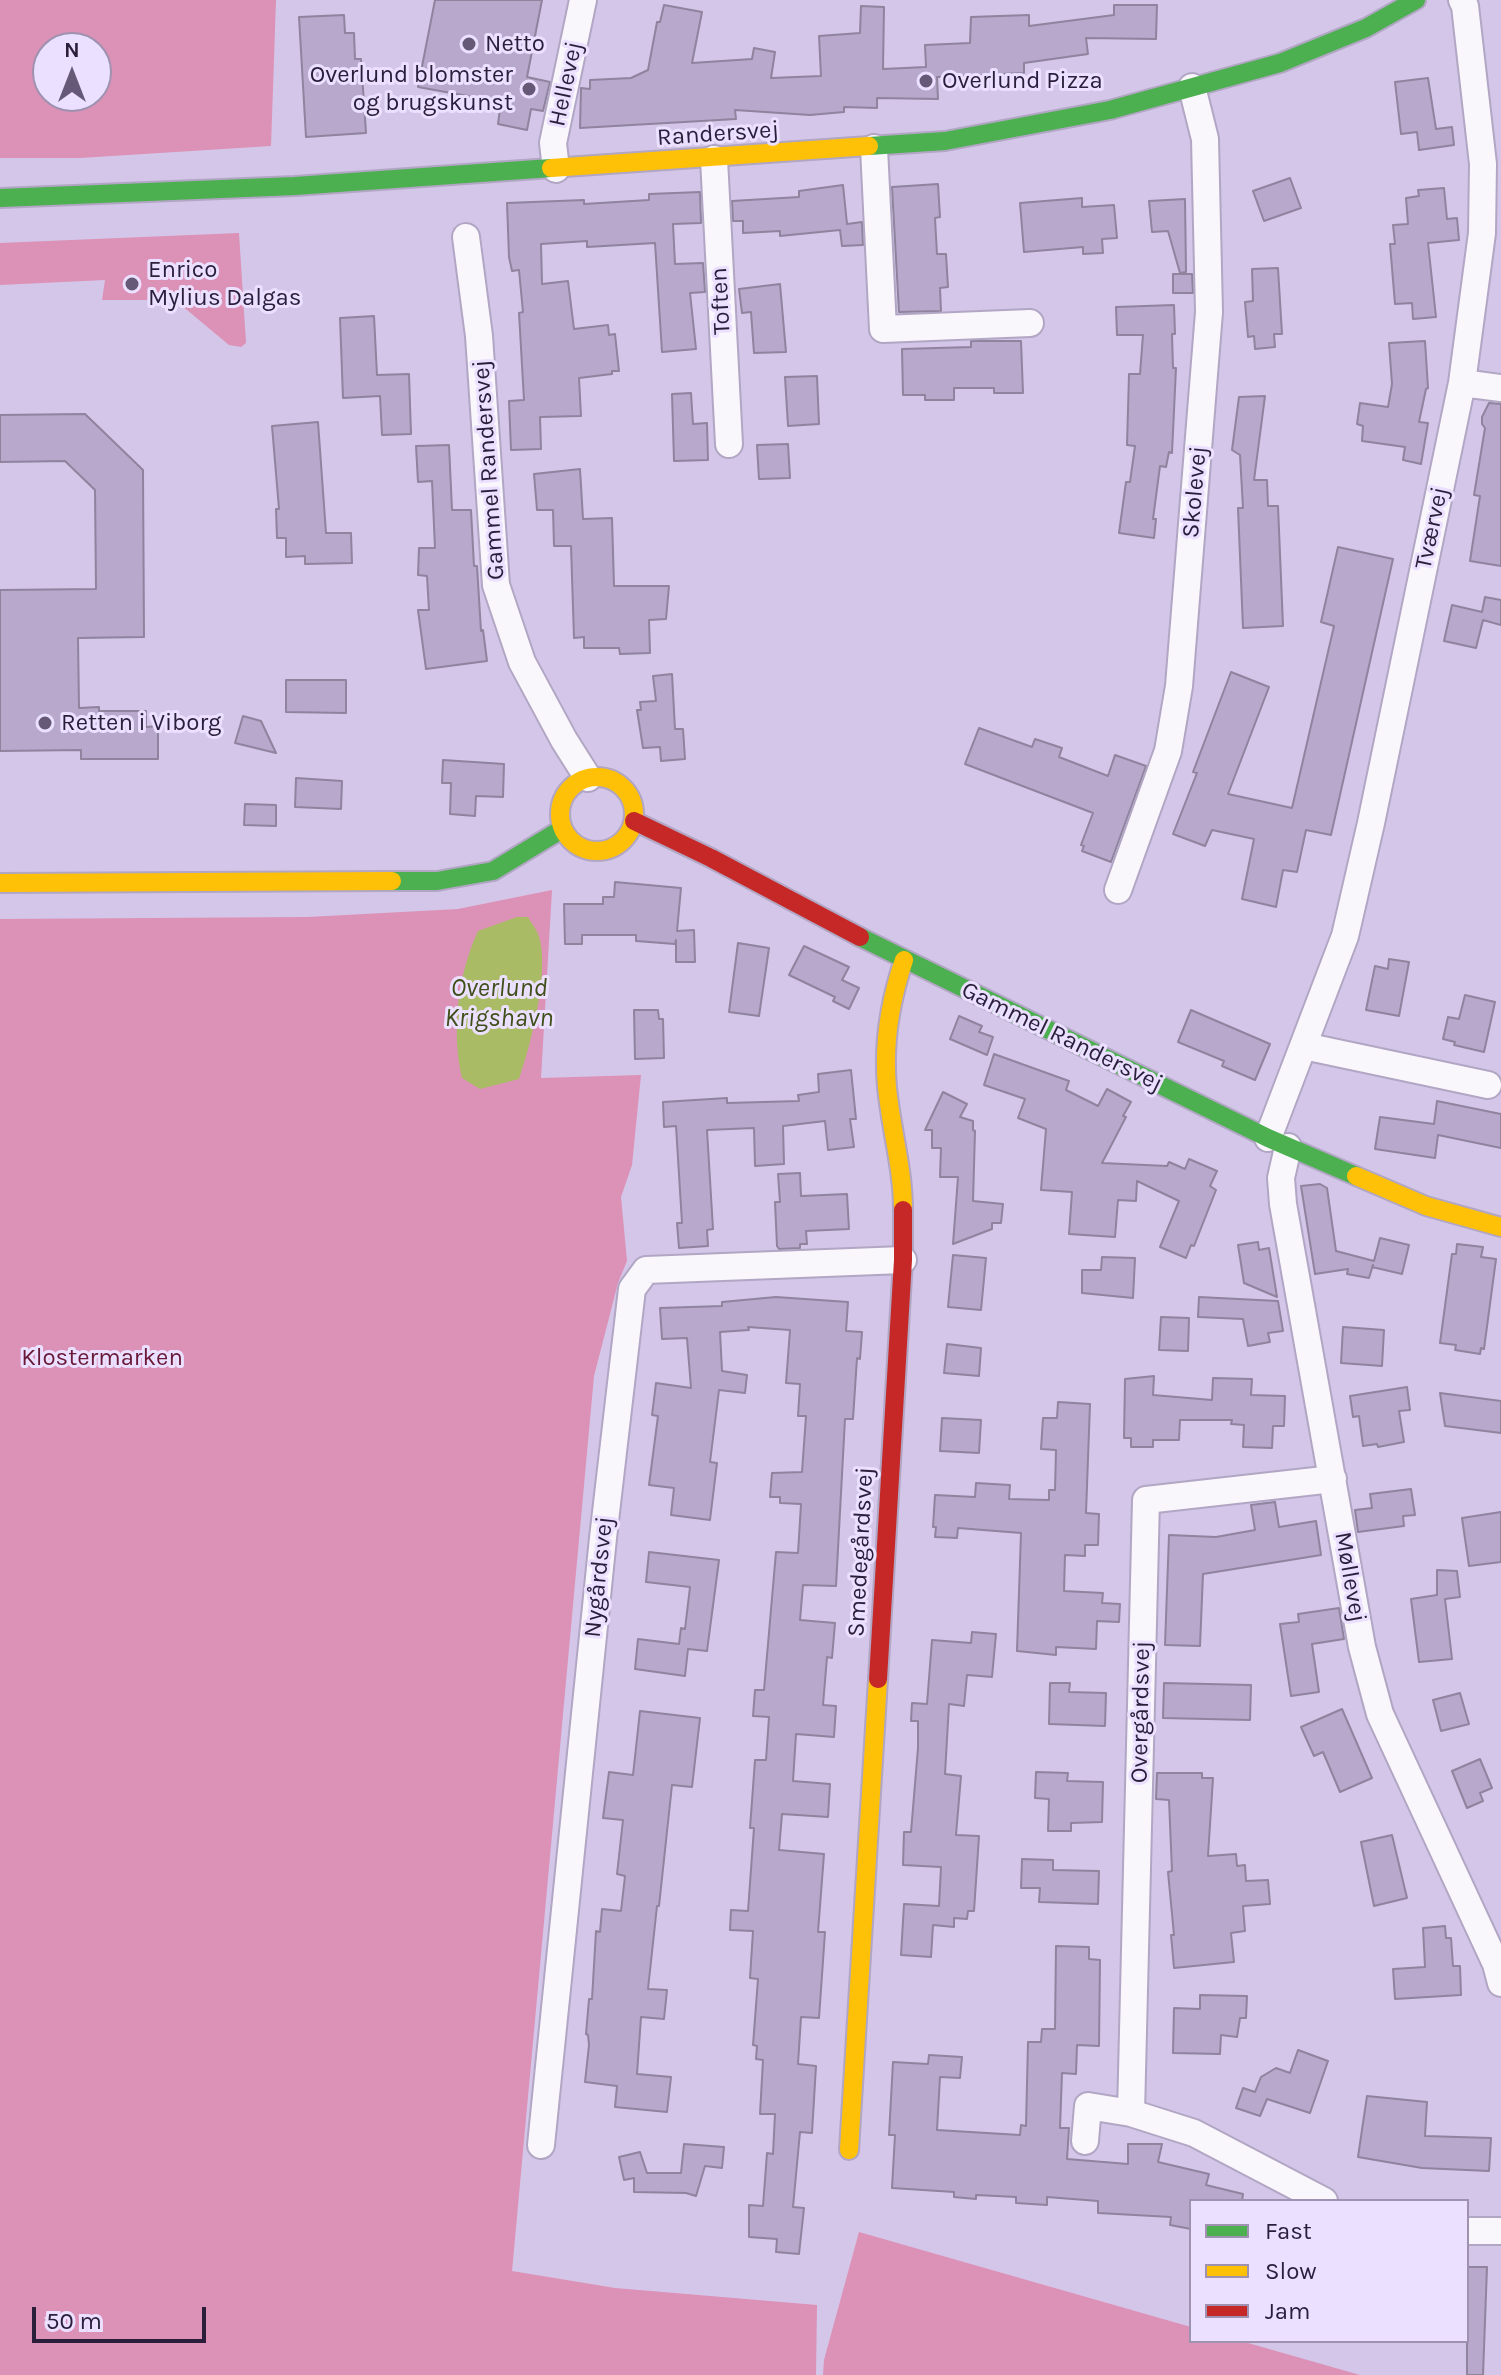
<!DOCTYPE html>
<meta charset="utf-8">
<style>
body{margin:0}
#map{position:relative;width:1501px;height:2375px;overflow:hidden;background:#d4c6e8;font-family:Karla,sans-serif}
canvas{display:block}
.legend{position:absolute;left:1189px;top:2199px;width:280px;height:144px;box-sizing:border-box;background:#ebe0ff;border:2px solid #9e92b0;margin:0;padding:10px 14px;list-style:none;font-size:24px;color:#2a1e3a}
.legend li{display:flex;align-items:center;gap:16px;height:40px}
.legend b{width:40px;border:2px solid #9e92b0}
.north{position:absolute;left:32px;top:32px;width:80px;height:80px;box-sizing:border-box;background:#ebe0ff;border:2px solid #9e92b0;border-radius:50%;rotate:0deg;font-size:22px;font-weight:700;line-height:32px;text-align:center;color:#2a1e3a}
.north::after{content:'';display:block;margin:auto;width:28px;height:36px;background:#665977;clip-path:polygon(50% 0,100% 100%,50% 72%,0 100%)}
.scale{position:absolute;left:32px;top:2307px;width:174px;height:36px;box-sizing:border-box;border:4px solid #2a1e3a;border-top:0;padding-left:10px;font-size:24px;line-height:28px;white-space:nowrap;color:#2a1e3a;-webkit-text-stroke:6px #ebe0ff;paint-order:stroke}
</style>
<div id="map">
<canvas width="1501" height="2375"></canvas>
<ul class="legend">
<li><b style="height:10px;background:#4caf50"></b>Fast</li>
<li><b style="height:10px;background:#ffc107"></b>Slow</li>
<li><b style="height:10px;background:#c62828"></b>Jam</li>
</ul>
<div class="north">N</div>
<div class="scale">50 m</div>
</div>
<script>
const c = document.querySelector('canvas').getContext('2d');
c.lineJoin = 'round';
function fill(path, color) {
  c.fillStyle = color;
  c.fill(path, 'evenodd');
}
function trace(path, color, width, dash) {
  c.strokeStyle = color;
  c.lineWidth = width;
  c.lineCap = dash ? 'butt' : 'round';
  c.setLineDash(dash || []);
  c.stroke(path);
}
function write(font, color, halo, rows, align = 'center') {
  c.font = font + ' Karla,sans-serif';
  c.lineWidth = 6;
  c.setLineDash([]);
  c.textBaseline = 'middle';
  c.strokeStyle = halo;
  c.fillStyle = color;
  for (const [text, x, y, turn = 0] of rows) {
    c.save();
    c.translate(x, y);
    c.rotate((+turn || 0) * Math.PI / 180);
    c.textAlign = isNaN(turn) ? turn : align;
    if (halo) c.strokeText(text, 0, 0);
    c.fillText(text, 0, 0);
    c.restore();
  }
}
fill(new Path2D(`
 M0 0H276L271 146 80 158H0ZM48 48H96V96H48Z
 M239 233 246 343 241 347 229 345 175 300H102L105 280 0 285V243Z
 M552 890 541 1078 641 1075 632 1165 621 1197 627 1261 618 1283 594 1376 512 2271 615 2288 817 2305 816 2375H0V919L308 917 458 909Z
 M859 2232 1191 2327V2341H1241L1360 2375H823L824 2360Z`), '#dc91b6');
fill(new Path2D(`
 M517 917H528C531 923 536 928 538 934 551 967 531 1045 519 1079L480 1089 462 1078C451 1031 458 974 478 931Z`), '#a9bb64');
const building = new Path2D(`
 M435 0H542L527 77 550 82 543 111 531 109 527 130 498 124 501 102 418 87Z
 M664 5 702 12 692 63 752 59 754 48 775 52 771 78 821 76 819 36 860 33 861 6 884 7 883 69 926 67 925 45 970 43 971 17 1029 15V26L1114 15V5H1157L1156 39 1086 38 1088 54 1024 63V73L937 77 938 99 877 98V108L844 107V112L810 115 735 110 736 119 580 128 581 88 590 89V80L631 78 648 70 657 22H660Z
 M344 15 345 33H354L355 59H361L366 133 306 137 299 17Z
 M1428 78 1436 129 1452 127 1454 145 1419 150 1417 132 1401 134 1395 82Z
 M1290 178 1301 208 1264 221 1253 191Z
 M938 184 940 217 935 218 937 254H946L948 287 940 288 941 311 899 312 892 187Z
 M843 185 847 224 862 222 863 245 842 246 840 230 780 236V231L743 233V221H733L732 201 799 197V191Z
 M1444 188 1447 219 1457 218 1459 240 1428 243 1436 317 1413 319 1412 303 1395 304 1390 244H1395L1393 225 1408 224 1406 198 1419 196 1418 190Z
 M700 192 701 223 673 224 675 264 703 263 705 292 690 293 696 349 662 352 655 243 587 247V241L541 244 542 284 568 281 574 329 608 325 609 335 615 334 619 371H612V374L579 378 581 416 540 417 541 449 511 450 509 401 524 400 519 313 523 312 519 270 512 271 509 257 507 203 584 200V204L649 200V194Z
 M1082 198V207L1114 205 1117 238 1102 239 1103 253 1083 254V247L1024 252 1020 203Z
 M1185 199 1186 272 1180 273 1168 231 1152 232 1149 201Z
 M1278 268 1282 334H1274L1275 347 1255 349 1254 336 1248 337 1245 302 1253 301 1252 269Z
 M1173 274H1192L1193 293H1173Z
 M780 284 786 352 754 353 751 312 742 313 739 289Z
 M1174 305 1175 334H1172L1173 368H1176L1172 453 1169 452 1166 467 1160 466 1153 519H1156L1154 538 1119 533 1126 482H1130L1135 446 1127 445 1129 374H1140L1143 335H1117L1116 307Z
 M374 316 377 375 409 374 411 434 382 435 380 396 343 398 340 318Z
 M971 341H1021L1023 393H994V388H954V400H925V395H903L902 349 971 347Z
 M1425 341 1428 388 1426 389 1419 422 1428 423 1421 464 1403 460 1405 447 1362 441 1363 426 1357 424 1360 403 1388 407 1392 384 1389 343Z
 M817 376 819 424 788 426 785 377Z
 M691 393 693 424 707 423 708 460 674 461 672 394Z
 M1265 396 1254 480H1267L1268 506H1278L1283 626 1243 628 1238 508H1243L1240 455 1232 450 1239 397Z
 M1489 403 1501 404V566L1470 561 1480 496 1474 495 1485 428 1482 424V417Z
 M85 414 143 470 144 637 78 638 79 708 99 707V711H146V727L158 726V759H81V750L0 751V590L96 589 95 490 65 461 0 462V415Z
 M318 422 326 533H351L352 563 305 564V556L286 557V538H277L276 509H279L272 426Z
 M788 444 790 478 759 479 757 445Z
 M449 445 452 510H471L474 566H477L481 631 483 630 487 661 426 669 418 610H429L427 576 418 575 419 548H435L432 481 418 482 416 446Z
 M580 469 583 519 612 518 614 586H669L666 619 649 620 650 653 620 654 619 648H584V637L574 638 571 546H554L553 510H537L534 474Z
 M1338 547 1393 559 1331 835 1306 830 1297 872 1283 870 1276 907 1242 899 1254 839 1212 830 1205 846 1173 834 1197 773 1193 772 1231 672 1269 687 1228 794 1292 808 1334 626 1321 622Z
 M1485 597 1501 600V625L1483 620 1476 648 1444 641 1452 605 1482 612Z
 M672 674 675 729H683L685 759 661 761 660 747 643 748 637 710H641L640 702 656 701 653 676Z
 M286 680H346V713L286 712Z
 M243 716 261 721 276 753 235 743Z
 M979 728 1032 747 1035 739 1062 748 1059 757 1108 776 1115 755 1146 766 1111 862 1082 851 1084 846 1081 845 1093 813 965 764Z
 M443 760 504 764 503 797 476 796 475 816 450 814 451 783H442Z
 M296 778 342 781 341 809 295 807Z
 M245 804 276 805V826L244 825Z
 M615 882 681 888 677 931 694 930 695 962H676V940L675 944 636 941V935H582V944H565L564 904H603V897H614Z
 M738 943 769 948 759 1016 729 1012Z
 M804 946 849 967 842 980 859 988 849 1009 833 1001 835 997 789 975Z
 M1389 959 1409 962 1399 1016 1366 1010 1375 966 1388 969Z
 M1465 995 1495 1002 1484 1052 1454 1045 1455 1042 1443 1039 1448 1017 1459 1019Z
 M634 1010H658L659 1019H663L664 1058 635 1059Z
 M1191 1010 1270 1044 1255 1080 1222 1066 1224 1061 1178 1042Z
 M959 1016 982 1026 979 1032 993 1037 987 1055 950 1039Z
 M994 1054 1069 1081 1066 1090 1098 1106 1107 1089 1131 1102 1123 1116 1126 1117 1102 1163 1167 1166 1169 1162 1185 1169 1189 1159 1217 1171 1210 1186 1216 1190 1194 1246 1191 1245 1186 1258 1160 1247 1179 1201 1137 1181 1136 1201 1118 1200 1115 1237 1069 1234 1072 1192 1041 1190 1046 1129 1018 1118 1025 1099 984 1085Z
 M851 1070 856 1119H850L854 1147 828 1150 825 1121 783 1126 784 1164 755 1166 754 1128 707 1130 713 1229 707 1230 708 1246 679 1248 677 1223H682L676 1126 664 1127 663 1102 727 1098V1103L799 1101 798 1095 819 1092 818 1074Z
 M943 1092 967 1104 960 1117 973 1121V1130L975 1131 973 1201 1003 1204 1001 1223H992V1229L953 1244 958 1177H940L941 1148H932V1130H925Z
 M1437 1101 1501 1114V1148L1438 1135 1435 1158 1375 1149 1380 1117 1434 1124Z
 M800 1173 801 1196 847 1194 849 1229 806 1231 807 1244H800V1248L779 1249 777 1246 775 1202H780L778 1174Z
 M1320 1184 1327 1188 1336 1251 1374 1261 1380 1238 1409 1245 1402 1274 1372 1267 1373 1265 1369 1278 1347 1274 1348 1269 1315 1274 1301 1186Z
 M1258 1242 1259 1250 1269 1248 1277 1297 1244 1283 1238 1245Z
 M1457 1244 1483 1247 1481 1257 1496 1259 1484 1349 1481 1348 1480 1354 1455 1350 1456 1345 1440 1343 1452 1254H1456Z
 M953 1255 986 1258 981 1310 948 1307Z
 M1102 1257 1135 1258 1133 1298 1082 1293V1270H1101Z
 M776 1297 848 1302 846 1331 862 1332 860 1359 857 1358 853 1419H845L836 1586 803 1585 800 1620 835 1623 832 1658 827 1657 823 1705 836 1706 834 1737 796 1734 793 1781 830 1784 828 1817 782 1814 779 1850 824 1854 818 1932H825L819 2018 801 2017 798 2064 816 2066 812 2133 800 2132 793 2207 804 2208 799 2254 776 2252 777 2239 749 2237V2205L763 2206 767 2153 773 2154 775 2114H760L763 2060 756 2059 757 2046 753 2045 758 1979 750 1978 753 1931 730 1930 731 1910 748 1911 754 1828H750L755 1760H766L769 1717 753 1716 755 1690H764L776 1552 798 1553 801 1504 780 1503V1497H770L772 1473 802 1472 806 1416H798L800 1384 786 1383 790 1330 748 1327 749 1330 720 1332 722 1371 747 1375 745 1393 719 1390 710 1462 717 1463 710 1520 671 1515 674 1488 649 1485 658 1416 652 1415 656 1383 691 1388 687 1338 662 1339 660 1308 722 1306V1302Z
 M1199 1297 1278 1301 1283 1331 1268 1333 1270 1342 1248 1346 1243 1319 1198 1317Z
 M1161 1317 1189 1318 1188 1351 1159 1350Z
 M1343 1327 1384 1330 1382 1366 1341 1363Z
 M947 1344 981 1348 979 1376 944 1373Z
 M1154 1376 1153 1395 1212 1400 1213 1378 1252 1379 1251 1395 1285 1396 1284 1426H1273L1272 1448 1243 1447 1244 1425 1231 1424 1232 1420H1180L1179 1440H1153V1447H1131V1438H1124L1125 1379Z
 M1407 1387 1410 1410 1399 1411 1404 1442 1378 1447 1377 1444 1363 1446 1359 1416 1353 1417 1350 1396Z
 M1440 1393 1501 1401V1433L1445 1426Z
 M1058 1402 1090 1404 1086 1513 1099 1514 1098 1545H1085V1556L1065 1555 1064 1591 1103 1593 1102 1603 1120 1604 1119 1622 1097 1621 1096 1649 1056 1647V1655L1017 1651 1021 1533 958 1528 957 1538 935 1537 936 1527H933L935 1495 975 1497 976 1483 1010 1485 1009 1499 1049 1500V1490H1055L1056 1450 1041 1449 1043 1418H1057Z
 M942 1418 981 1420 979 1453 940 1451Z
 M1411 1489 1415 1515 1403 1516 1404 1526 1358 1532 1355 1510 1372 1508 1370 1494Z
 M1275 1502 1279 1527 1316 1521 1321 1555 1203 1574 1200 1646 1165 1645 1169 1535 1216 1537 1255 1530 1251 1505Z
 M1501 1512V1562L1469 1566 1462 1518Z
 M649 1552 719 1560 707 1651 688 1649 685 1676 635 1669 638 1639 679 1644 681 1628 685 1629 690 1587 646 1582Z
 M1437 1570 1457 1571 1460 1597 1445 1599 1452 1659 1419 1662 1411 1599 1437 1595Z
 M1339 1608 1344 1639 1312 1644 1319 1692 1291 1696 1280 1624 1299 1622 1298 1614Z
 M972 1632 996 1634 992 1677 967 1675 964 1706 949 1704 945 1774 961 1776 956 1835 979 1836 974 1911H968L967 1919 954 1918V1927L933 1925 931 1957 901 1955 904 1904 939 1906 941 1867 903 1865 904 1832H911L918 1748V1721H911L912 1703 927 1704 932 1640 971 1643Z
 M1050 1683H1070L1069 1692 1106 1693 1105 1726 1049 1724Z
 M1164 1683 1251 1685 1250 1720 1163 1718Z
 M1460 1693 1469 1724 1441 1731 1433 1700Z
 M1342 1709 1372 1778 1340 1792 1323 1752 1314 1756 1301 1727Z
 M640 1711 700 1718 692 1787 672 1785 659 1906H657L648 1989 667 1990 664 2019 641 2017 637 2074 671 2077 667 2112 615 2107 617 2086 585 2082 589 2045 588 2035 586 2034 589 1999H592L596 1931 600 1932 602 1909 621 1911 625 1876 617 1874 623 1820 603 1818 609 1772 633 1775Z
 M1480 1759 1492 1788 1480 1793 1483 1801 1467 1808 1452 1771Z
 M1036 1772 1068 1773 1067 1781 1103 1782 1102 1822 1071 1823V1831H1048L1049 1799 1035 1798Z
 M1157 1773H1202V1778H1213L1208 1856 1236 1854 1237 1866 1245 1865 1246 1881 1268 1880 1270 1904 1243 1906 1245 1931 1231 1933 1234 1962 1174 1968 1171 1935H1174L1168 1872 1172 1871 1169 1800 1156 1799Z
 M1392 1835 1407 1898 1374 1906 1361 1842Z
 M1022 1859 1053 1860V1870L1099 1871 1098 1904 1039 1902 1040 1888H1021Z
 M1445 1926 1446 1938H1451L1453 1966H1460L1461 1995 1395 1999 1393 1969 1425 1967 1423 1928Z
 M1056 1946 1089 1947V1959L1100 1960 1099 2046 1077 2045 1076 2074 1062 2073 1060 2128H1069L1067 2159 1128 2164V2144H1162L1158 2162 1209 2174 1206 2185 1243 2194 1242 2201H1191V2229L1170 2225 1171 2217 1098 2213V2201L1047 2197V2205L1016 2203V2197L976 2195V2199L954 2197V2192L892 2188 895 2135H889L893 2062 928 2064 929 2055 962 2057 960 2078 940 2077 937 2130 1020 2135 1021 2125 1026 2126 1028 2042H1041L1042 2029H1055Z
 M1200 1995 1247 1996 1246 2018H1240L1237 2037 1221 2035 1220 2054 1173 2053 1174 2008 1200 2009Z
 M1298 2050 1328 2061 1310 2113 1267 2099 1260 2116 1236 2108 1243 2088 1255 2092 1261 2077 1276 2068 1290 2073Z
 M1367 2096 1427 2102 1425 2136 1491 2138 1489 2171 1422 2168 1358 2157Z
 M684 2144 724 2147 722 2168 705 2166 696 2196 686 2193 634 2192V2178L624 2180 619 2157 640 2152 647 2173H681Z
 M1467 2267H1487L1483 2375H1467Z`);
fill(building, '#b7a8cc');
trace(building, '#8f839e', 2);
const street = new Path2D(`
 M874 148 883 329 1030 323
 M714 159 729 444
 M556 169 553 143 583 0
 M466 237 479 336 496 585 522 662 564 740 588 778
 M1462 383 1501 388
 M1118 890 1168 751 1179 686 1209 312 1205 139 1192 87
 M1304 1046 1488 1085
 M1268 1138 1345 936 1371 823 1462 383 1482 233 1483 164 1465 6 1462 0
 M1288 1147 1281 1178 1283 1204 1362 1647 1380 1714 1496 1964 1501 1983
 M1085 2141 1088 2106 1131 2113
 M541 2145 603 1538 632 1289 646 1270 903 1260
 M1324 2201 1194 2133 1131 2113 1146 1500 1333 1479
 M1467 2231H1501`);
const fast = new Path2D(`
 M869 146 945 141 1110 110 1280 63 1366 28 1416 0
 M0 198 295 186 551 168
 M392 881H437L493 871 562 829
 M860 937 1268 1138 1356 1176`);
const slow = new Path2D(`
 M551 168 869 146
 M560 814a37 37 0 1 1 74 0a37 37 0 1 1-74 0Z
 M0 883 392 881
 M1356 1176 1426 1206 1501 1227
 M903 1210C903 1168 891 1129 887 1087 883 1043 890 1001 904 960
 M849 2150 878 1679`);
const jam = new Path2D(`
 M634 821 711 858 860 937
 M878 1679 903 1260V1210`);
trace(street, '#b1a6c3', 30);
trace(fast, '#b1a6c3', 22);
trace(slow, '#b1a6c3', 22);
trace(jam, '#b1a6c3', 22);
trace(street, '#f9f6fc', 26);
trace(fast, '#4caf50', 18);
trace(slow, '#ffc107', 18);
trace(jam, '#c62828', 18);
for (const [x, y, r, color] of [
 [469,44,8,"#665977"],
 [926,81,8,"#665977"],
 [529,89,8,"#665977"],
 [132,284,8,"#665977"],
 [45,723,8,"#665977"]
]) {
  const dot = new Path2D();
  dot.arc(x, y, r, 0, 2 * Math.PI);
  c.fillStyle = color;
  c.fill(dot);
  trace(dot, '#ebe0ff', 3);
}
write('24px', '#2a1e3a', '#ebe0ff', [
 ["Netto",485,44],
 ["Overlund blomster",513,75,"right"],
 ["og brugskunst",513,103,"right"],
 ["Overlund Pizza",942,81],
 ["Enrico",148,270],
 ["Mylius Dalgas",148,298],
 ["Retten i Viborg",61,723]
], 'left');
write('24px', '#2a1e3a', '#ebe0ff', [
 ["Hellevej",566,84,-78],
 ["Randersvej",718,134,-4],
 ["Toften",721,301,-93],
 ["Gammel Randersvej",489,470,-94],
 ["Skolevej",1195,492,-85],
 ["Tværvej",1432,528,-78],
 ["Gammel Randersvej",1062,1037,26],
 ["Smedegårdsvej",861,1552,-87],
 ["Nygårdsvej",599,1577,-84],
 ["Møllevej",1350,1577,80],
 ["Overgårdsvej",1141,1712,-89]
]);
write('24px', '#691937', '#ebe0ff', [
 ["Klostermarken",102,1358]
]);
write('italic 26px', '#414f1b', '#ebe0ff', [
 ["Overlund",499,989],
 ["Krigshavn",499,1019]
]);
</script>
